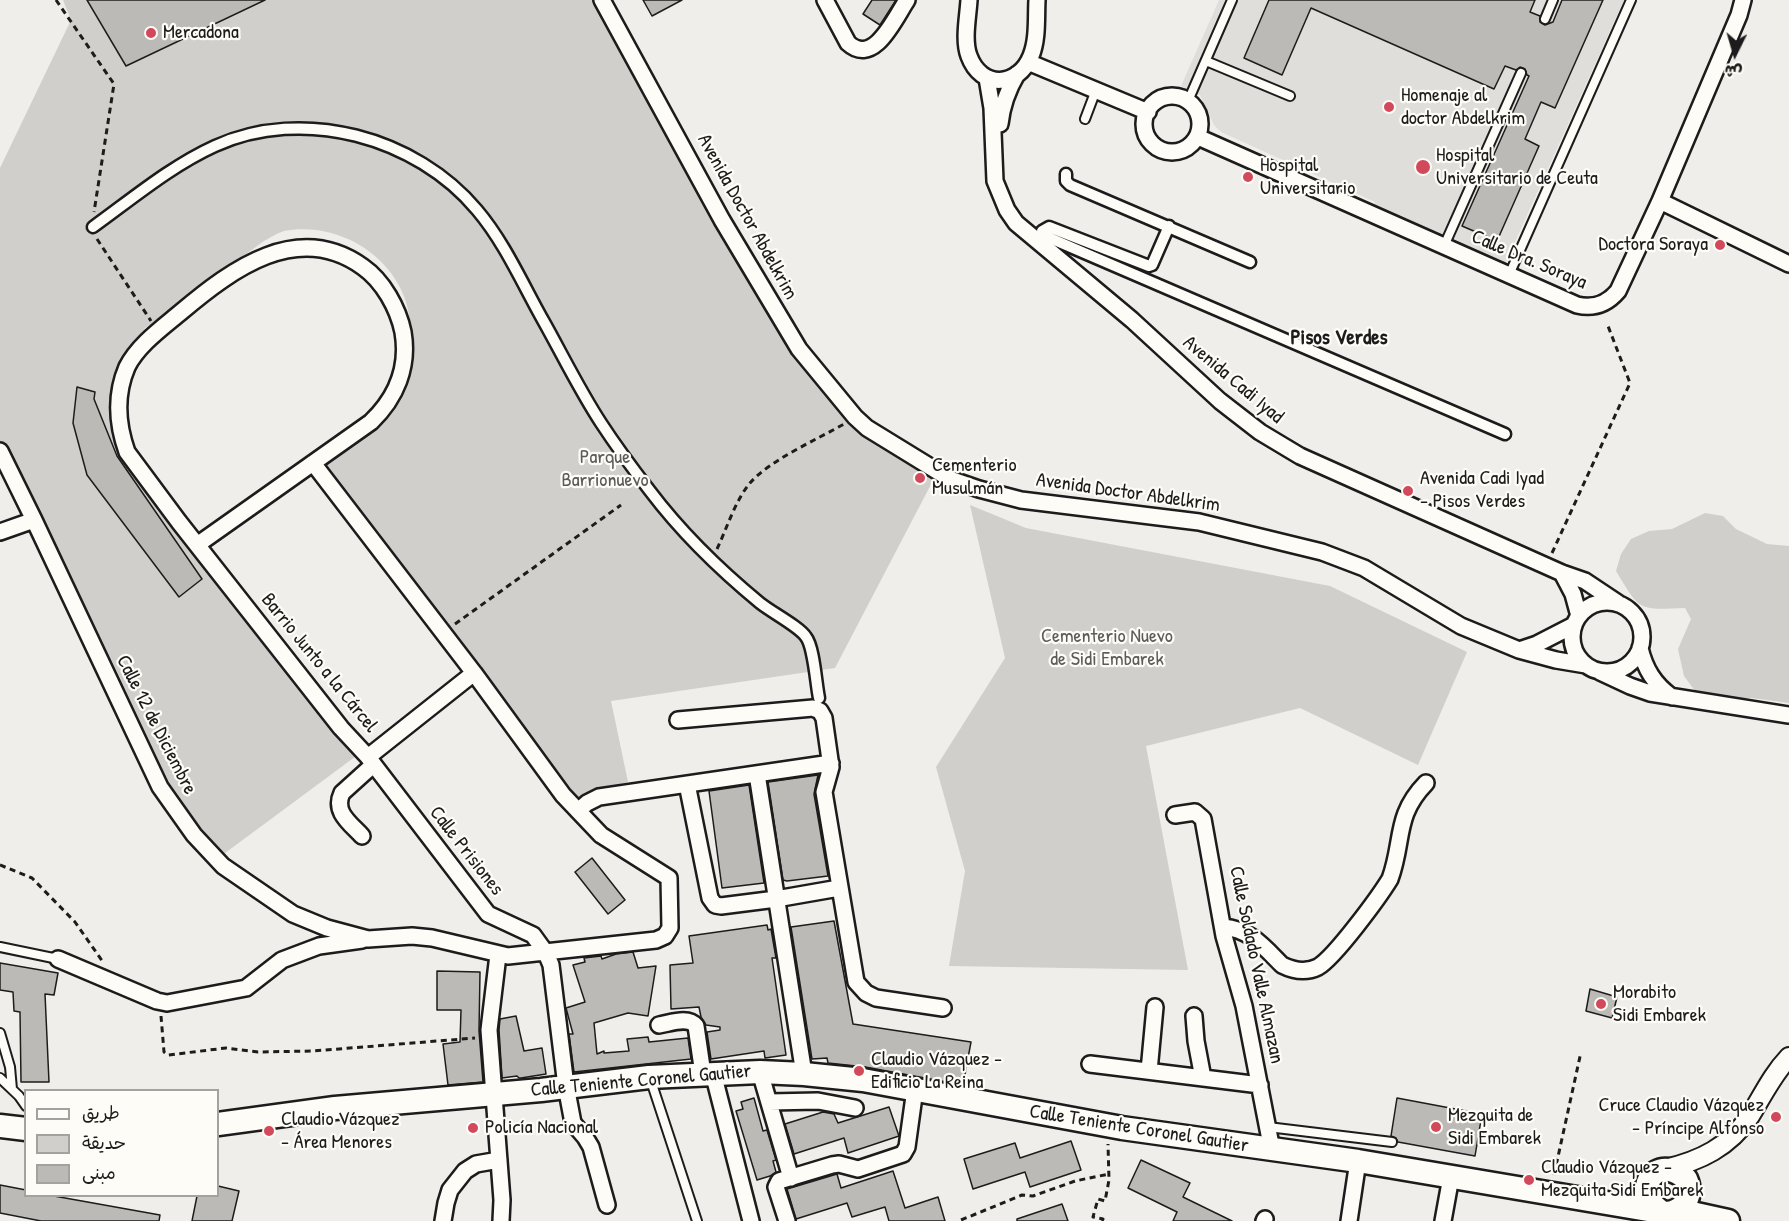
<!DOCTYPE html>
<meta charset="utf-8">
<style>
body{margin:0}
#map{position:relative;width:1789px;height:1221px;overflow:hidden;background:#f0eeea;font-family:"Patrick Hand","Playpen Sans Arabic",sans-serif}
canvas{display:block}
.legend{position:absolute;left:24px;top:1089px;width:195px;height:108px;box-sizing:border-box;background:#fdfcf7;border:2px solid #a3a29f;margin:0;padding:8px 10px;list-style:none;font-size:18px;color:#1c1c1c}
.legend li{display:flex;align-items:center;gap:12px;height:30px}
.legend b{width:30px;border:2px solid #a3a29f}
.north{position:absolute;left:1705px;top:24px;width:60px;height:60px;-webkit-text-stroke:4px #fdfcf7;paint-order:stroke;rotate:185deg;font-size:16px;font-weight:700;line-height:24px;text-align:center;color:#1c1c1c}
.north::after{content:'';display:block;margin:auto;width:21px;height:27px;background:#1c1c1c;clip-path:polygon(50% 0,100% 100%,50% 72%,0 100%)}
</style>
<div id="map">
<canvas width="1789" height="1221"></canvas>
<ul class="legend">
<li><b style="height:8px;background:#fdfcf7"></b>طريق</li>
<li><b style="height:16px;background:#d0cfcc"></b>حديقة</li>
<li><b style="height:16px;background:#bbbab6"></b>مبنى</li>
</ul>
<div class="north">ش</div>
</div>
<script>
const c = document.querySelector('canvas').getContext('2d');
c.lineJoin = 'round';
function fill(path, color) {
  c.fillStyle = color;
  c.fill(path, 'evenodd');
}
function trace(path, color, width, dash) {
  c.strokeStyle = color;
  c.lineWidth = width;
  c.lineCap = dash ? 'butt' : 'round';
  c.setLineDash(dash || []);
  c.stroke(path);
}
function write(font, color, halo, rows, align = 'center') {
  c.font = font + ' "Patrick Hand",sans-serif';
  c.lineWidth = 4.5;
  c.setLineDash([]);
  c.textBaseline = 'middle';
  c.strokeStyle = halo;
  c.fillStyle = color;
  for (const [text, x, y, turn = 0] of rows) {
    c.save();
    c.translate(x, y);
    c.rotate((+turn || 0) * Math.PI / 180);
    c.textAlign = isNaN(turn) ? turn : align;
    if (halo) c.strokeText(text, 0, 0);
    c.fillText(text, 0, 0);
    c.restore();
  }
}
fill(new Path2D(`
 M1219 0H1624L1505 264 1374 205 1375 202 1221 132 1214 125 1200 95 1181 86Z`), '#e0deda');
fill(new Path2D(`
 M63 0H604L678 140 839 402 938 471 835 668 611 701 628 782C605 788 596 790 582 810L314 457C335 440 387 403 398 380 403 369 409 352 410 340 417 272 350 219 284 231 277 233 270 238 264 241L145 328 125 357 123 444 356 740 371 745 217 859 190 833 0 459V168L71 20Z
 M970 505 1026 528 1330 586 1467 652 1418 765 1300 708 1146 746 1188 970 949 966 965 871 936 767 1005 658Z
 M1705 513 1723 516 1736 529 1767 544 1789 546V703L1752 698 1717 699 1695 691 1684 676 1678 649 1691 619 1685 608C1638 610 1640 611 1616 571L1621 554 1631 539 1649 531 1672 529Z`), '#d0cfcc');
const building = new Path2D(`
 M87 0H265L126 66Z
 M643 0H682L652 16Z
 M872 0H896L880 25 863 14Z
 M1269 0H1535L1530 12 1540 16V22L1545 25 1553 22 1562 0H1603L1555 108 1541 102 1525 139 1539 146 1497 241 1462 226 1529 76 1527 75 1525 69 1520 67 1516 70 1505 66 1494 89 1311 8 1282 75 1244 58Z
 M77 387 95 392 94 399 117 456 202 579 179 597 87 475 73 423Z
 M818 775 814 794 828 876 787 881 783 880 768 782Z
 M749 785 764 883 722 888 709 791Z
 M592 858 625 900 608 914 575 872Z
 M834 921 853 1024 971 1042 963 1085 865 1067 828 1063 827 1058 812 1059 791 927Z
 M767 925 768 930 771 929 776 958H772L786 1055 765 1058 764 1051 711 1059 707 1032 720 1030V1027L706 1025 701 1017 699 1007 671 1009 670 965 693 963 689 936Z
 M633 952 638 968 656 966 648 1016 628 1013 594 1023 597 1054 604 1051V1053L629 1051 627 1039 648 1037 649 1042 688 1038 691 1059 574 1072 569 1034H573L566 1008 585 1002 573 965 585 962 584 958 601 956 602 959 616 954Z
 M0 963 58 973 54 995 45 994 49 1082H21L20 1012 14 1011 13 992 0 990Z
 M437 971 480 972 479 1031 483 1082 448 1085 443 1044 460 1042 461 1010H437Z
 M1590 989 1617 997 1612 1018 1586 1011Z
 M516 1016 524 1051 542 1048 546 1074 521 1078H519L517 1076 502 1078 499 1030 500 1019Z
 M754 1098 763 1131 767 1130 776 1160 773 1161 776 1172 770 1176 757 1180 736 1111 743 1109 741 1102Z
 M1397 1098 1482 1114 1475 1156 1398 1142 1396 1138 1391 1136Z
 M889 1107 899 1136 848 1153 844 1138 794 1154 785 1124 823 1112 834 1114 838 1123Z
 M1071 1141 1081 1170 1030 1187 1025 1172 973 1189 964 1159 1015 1143 1020 1158Z
 M1141 1160 1190 1183 1183 1197 1232 1221H1173L1177 1212 1128 1188Z
 M893 1171 905 1208 938 1197 945 1221H889L885 1207 852 1217 847 1203 796 1219 787 1189 837 1174 841 1188Z
 M0 1185 26 1190V1196H54L160 1215 159 1221H41L0 1213Z
 M218 1186 239 1191 232 1221H192L197 1196H218Z
 M1062 1204 1068 1221H1017V1219Z`);
fill(building, '#bbbab6');
trace(building, '#1c1c1c', 1.5);
const service = new Path2D(`
 M1545 19 1553 0
 M1206 61 1290 96
 M1188 101 1232 0
 M1085 119 1096 90
 M1444 246 1521 73
 M1509 275 1631 0
 M0 947 58 959
 M0 1033 10 1067 12 1089
 M0 1078 19 1096 26 1106
 M650 1078 697 1221
 M1268 1127 1392 1142`);
const pedestrian = new Path2D(`
 M1066 174V181L1070 185 1250 262
 M1169 226 1152 265 1149 266 1049 227 1042 231 1045 236 1505 434
 M93 227C132 199 171 166 215 146 303 106 416 137 477 210 505 243 523 285 544 322 563 356 580 391 601 423 616 446 633 469 650 491 681 532 720 570 760 603 771 612 800 627 806 637 814 647 816 684 819 698`);
const minor = new Path2D(`
 M602 0 722 220 799 349 855 417 867 428 950 479 979 489 1021 500 1199 522 1322 552 1364 568 1461 626 1519 650 1556 660 1586 665
 M825 0 848 43C874 67 895 18 907 0
 M969 0C968 17 963 40 969 56 981 89 1018 88 1031 56 1038 39 1036 18 1037 0
 M1028 62 1148 112
 M987 78 992 108 995 181 1007 210 1016 223 1132 320 1220 401 1260 432 1300 456 1562 573 1585 581 1618 603
 M1144 124a28 28 0 1 1 56 0a28 28 0 1 1-56 0Z
 M1000 124C1002 105 1007 91 1017 74
 M1198 137 1577 305C1594 309 1607 304 1618 291L1660 201 1739 15 1743 0
 M1660 201 1789 264
 M0 451 34 520 160 787 194 835 223 866 293 914 327 928 368 939 412 936 432 938 508 956 656 940 665 936 670 928 669 878 601 835 563 795 474 673 313 463
 M0 532 34 520
 M197 545 371 422C396 398 409 367 403 332 398 308 383 281 363 267 298 220 232 269 181 312 162 328 138 345 127 367 115 395 117 424 127 452L179 522 341 728 368 757 488 914 533 935 546 953 551 965 566 1086 573 1123 585 1137 591 1147 607 1205
 M1562 573 1573 594 1579 616
 M1572 637a35 35 0 1 1 70 0a35 35 0 1 1-70 0Z
 M1640 648C1645 669 1654 684 1672 697
 M1519 650 1537 644 1574 625
 M1600 672 1630 686 1650 693 1789 715
 M678 720 813 708 820 711 824 718 831 767 824 792 856 982 866 993 876 998 943 1008
 M368 757 474 673
 M757 774 804 1074
 M687 784 710 898 715 905 721 906 776 899 839 888
 M578 811 587 803 599 797 831 763
 M1175 815 1195 812 1203 819 1224 936 1244 1006 1272 1150
 M362 836C350 823 333 812 342 793L373 765
 M1223 927C1250 929 1264 947 1282 965 1294 971 1306 973 1318 967 1335 957 1379 897 1390 879 1404 841 1394 816 1426 783
 M498 955 489 1030 502 1200 501 1221
 M58 959 157 1001 167 1003 246 988 282 960 319 946 362 940
 M1194 1016 1196 1041 1203 1078
 M659 1025C671 1023 688 1016 696 1026L703 1074
 M1090 1064 1260 1085
 M1149 1071 1155 1007
 M760 1072 791 1178
 M713 1073 751 1221
 M769 1102 818 1101 855 1108
 M443 1221 446 1203 450 1190 465 1171 476 1164 499 1160
 M787 1221 776 1187 779 1181 832 1165 839 1164 858 1169 903 1154 907 1147 915 1089
 M1264 1221 1265 1219
 M1349 1221 1358 1161
 M1443 1221 1451 1177`);
const tertiary = new Path2D(`
 M1665 1169C1700 1161 1729 1147 1750 1116 1763 1095 1772 1075 1789 1057`);
const primary = new Path2D(`
 M218 1124 335 1108 541 1090 649 1077 760 1072 804 1074 863 1080 1122 1128 1358 1161 1666 1213C1685 1212 1693 1195 1686 1179 1665 1159 1640 1174 1648 1201L1660 1211
 M0 1126 26 1129
 M1678 1210 1728 1221`);
trace(service, '#1c1c1c', 12);
trace(pedestrian, '#1c1c1c', 15);
trace(minor, '#1c1c1c', 20);
trace(tertiary, '#1c1c1c', 22);
trace(primary, '#1c1c1c', 27);
trace(new Path2D(`
 M56 0 114 84 94 212
 M97 239 151 321
 M717 549C727 528 735 501 750 483 770 460 816 440 844 424
 M1552 553 1630 383 1608 326
 M455 624 621 505
 M0 865 32 878 75 922 103 962
 M161 1016 164 1052 168 1055 226 1048 258 1052 313 1051 475 1038
 M1554 1175 1581 1052
 M961 1220 1022 1195 1033 1196 1075 1181 1109 1174
 M1102 1221 1103 1219 1093 1217 1098 1199 1105 1201 1109 1180 1108 1144`), '#1c1c1c', 3, [6, 4.5]);
trace(service, '#fdfcf7', 8);
trace(pedestrian, '#fdfcf7', 10);
trace(minor, '#fdfcf7', 15);
trace(tertiary, '#fdfcf7', 18);
trace(primary, '#fdfcf7', 22);
for (const [x, y, r, color] of [
 [151,33,6,"#d1495b"],
 [1389,107,6,"#d1495b"],
 [1423,167,8,"#d1495b"],
 [1248,177,6,"#d1495b"],
 [1720,245,6,"#d1495b"],
 [920,478,6,"#d1495b"],
 [1408,491,6,"#d1495b"],
 [1601,1004,6,"#d1495b"],
 [859,1071,6,"#d1495b"],
 [1776,1117,6,"#d1495b"],
 [1436,1127,6,"#d1495b"],
 [473,1128,6,"#d1495b"],
 [269,1131,6,"#d1495b"],
 [1529,1180,6,"#d1495b"]
]) {
  const dot = new Path2D();
  dot.arc(x, y, r, 0, 2 * Math.PI);
  c.fillStyle = color;
  c.fill(dot);
  trace(dot, '#fdfcf7', 2);
}
write('20px', '#1c1c1c', '#fdfcf7', [
 ["Mercadona",163,33],
 ["Homenaje al",1401,96],
 ["doctor Abdelkrim",1401,119],
 ["Hospital",1436,156],
 ["Universitario de Ceuta",1436,179],
 ["Hospital",1260,166],
 ["Universitario",1260,189],
 ["Doctora Soraya",1708,245,"right"],
 ["Cementerio",932,466],
 ["Musulmán",932,489],
 ["Avenida Cadi Iyad",1420,479],
 ["- Pisos Verdes",1420,502],
 ["Morabito",1613,993],
 ["Sidi Embarek",1613,1016],
 ["Claudio Vázquez -",871,1060],
 ["Edificio La Reina",871,1083],
 ["Cruce Claudio Vázquez",1764,1106,"right"],
 ["- Príncipe Alfonso",1764,1129,"right"],
 ["Mezquita de",1448,1116],
 ["Sidi Embarek",1448,1139],
 ["Claudio Vázquez",281,1120],
 ["- Área Menores",281,1143],
 ["Policía Nacional",485,1128],
 ["Claudio Vázquez -",1541,1168],
 ["Mezquita Sidi Embarek",1541,1191]
], 'left');
write('20px', '#1c1c1c', '#fdfcf7', [
 ["Avenida Doctor Abdelkrim",747,217,61],
 ["Calle Dra. Soraya",1529,260,23],
 ["Avenida Cadi Iyad",1233,380,40],
 ["Avenida Doctor Abdelkrim",1128,493,8],
 ["Barrio Junto a la Cárcel",319,663,51],
 ["Calle 12 de Diciembre",156,725,63],
 ["Calle Prisiones",466,851,52],
 ["Calle Soldado Valle Almazan",1256,965,78],
 ["Calle Teniente Coronel Gautier",641,1081,-5],
 ["Calle Teniente Coronel Gautier",1139,1129,9]
]);
write('20px', '#5b5b5a', '#fdfcf7', [
 ["Parque",605,458],
 ["Barrionuevo",605,481],
 ["Cementerio Nuevo",1107,637],
 ["de Sidi Embarek",1107,660]
]);
write('bold 21px', '#1c1c1c', '#fdfcf7', [
 ["Pisos Verdes",1339,338]
]);
</script>
